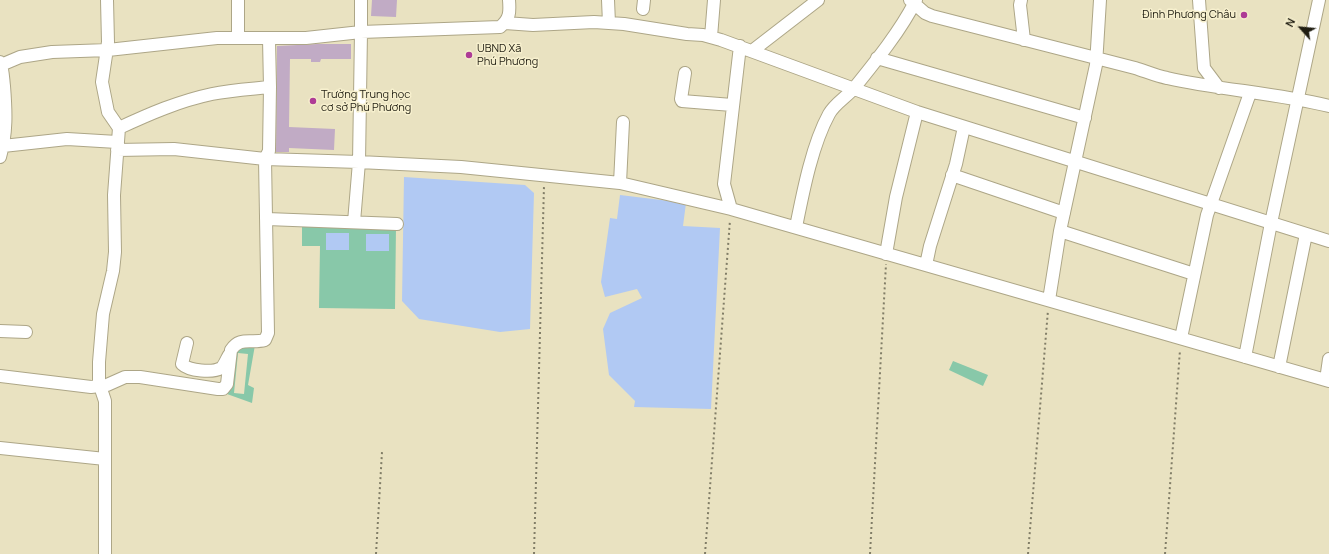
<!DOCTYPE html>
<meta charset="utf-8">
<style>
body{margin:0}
#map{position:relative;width:1329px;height:554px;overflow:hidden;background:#e9e2c1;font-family:Manrope,sans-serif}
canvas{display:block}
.north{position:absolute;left:1281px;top:8px;width:40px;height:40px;-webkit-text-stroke:3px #f7f0ce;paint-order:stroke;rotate:297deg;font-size:11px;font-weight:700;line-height:16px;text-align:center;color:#1f1d11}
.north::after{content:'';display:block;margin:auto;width:14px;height:18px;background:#1f1d11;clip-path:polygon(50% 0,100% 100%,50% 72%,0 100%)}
</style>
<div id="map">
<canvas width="1329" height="554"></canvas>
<div class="north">N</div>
</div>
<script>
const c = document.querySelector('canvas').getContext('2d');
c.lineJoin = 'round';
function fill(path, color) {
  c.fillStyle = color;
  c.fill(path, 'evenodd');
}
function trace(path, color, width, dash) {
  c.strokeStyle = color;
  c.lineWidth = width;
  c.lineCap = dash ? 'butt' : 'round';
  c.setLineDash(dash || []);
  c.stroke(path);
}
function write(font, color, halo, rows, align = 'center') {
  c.font = font + ' Manrope,sans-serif';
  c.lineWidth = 3;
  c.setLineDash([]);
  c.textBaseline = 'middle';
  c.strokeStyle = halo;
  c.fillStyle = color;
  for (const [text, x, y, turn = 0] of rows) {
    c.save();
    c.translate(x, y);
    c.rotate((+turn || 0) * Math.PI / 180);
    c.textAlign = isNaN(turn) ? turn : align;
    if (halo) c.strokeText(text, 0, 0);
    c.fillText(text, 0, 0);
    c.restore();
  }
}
fill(new Path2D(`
 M302 225 396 226 395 309 319 308 320 246H302Z
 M255 345 248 385 254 388 252 403 227 394 234 353 239 346ZM238 353 248 354 244 394 234 393Z
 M953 361 988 375 983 386 949 370Z`), '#88c8a9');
fill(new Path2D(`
 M404 177 525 185 534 193 530 329 500 332 419 319 402 301Z
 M620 195 686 203 683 226 720 228 711 409 634 407 635 401 609 375 603 329 610 313 642 298 637 289 605 297 601 282 610 218 617 219Z
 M326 233H349V250H326Z
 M366 234H389V251H366Z`), '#b1c9f3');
fill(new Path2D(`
 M372 0H397L396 17 371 16Z
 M318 44H351V59H321L320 62H311V59H290L289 127 335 129 334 150 289 148V152H276L277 46Z`), '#c1abc5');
const minor = new Path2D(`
 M361 0V32L500 27C510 19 510 12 509 0
 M608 0 609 23
 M910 0 925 13 932 16 1135 68C1145 71 1156 76 1167 78 1220 90 1276 93 1329 106
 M1021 0 1020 5 1024 40
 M1199 0 1204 68 1219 88
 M643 9 644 0
 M505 23 533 25 594 22 624 24 687 34 703 35 721 40 917 112 1329 241
 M238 37V0
 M711 37 714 0
 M752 51 818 0
 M877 58 1085 118
 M0 62C3 69 3 78 4 86 6 111 7 133 0 157
 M685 73 681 99 682 101 732 105
 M119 128C149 114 179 101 212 94 231 90 251 89 270 87
 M3 146 67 139 117 142
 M117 150 174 149 265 159 269 151 270 87 269 39
 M952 175 1064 213
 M620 183 623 122
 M731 209 724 184 740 46
 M267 219 397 224
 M354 222 359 162 461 167 620 183 731 209 1329 381
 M796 227C803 192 812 145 829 114 835 103 847 97 855 87 876 61 901 30 916 0
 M1060 231 1194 274
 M886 254 896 197 917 112
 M926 265 930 246 956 164 964 127
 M1049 300 1060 231 1096 65 1100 0
 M0 331 26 332
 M1181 338 1207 215 1250 93
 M187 343 182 364C189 371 213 373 221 368 224 366 227 358 229 355
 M1245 357 1271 223 1319 0
 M1279 367 1306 234
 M0 376 91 387 107 385 125 377H140L218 389H223L227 384 231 350C240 336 251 344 265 340L268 333 265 159 359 162 361 32 306 38H217L108 50 52 52 20 57 1 65
 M1326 380 1329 359
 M0 448 105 459
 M105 554V401L99 383V362L103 314 113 271 115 252 114 195 119 128 108 112 102 82 108 42 107 0`);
trace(minor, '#ada687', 14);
trace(new Path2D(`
 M376 554 382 452
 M534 554 544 186
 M705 554 730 220
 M870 554 886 264
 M1028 554 1048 310
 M1165 554 1180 350`), '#817d67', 2, [2, 3]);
trace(minor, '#fff', 12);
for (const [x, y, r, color] of [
 [1244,15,4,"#ae3b96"],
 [469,55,4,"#ae3b96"],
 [313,101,4,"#ae3b96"]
]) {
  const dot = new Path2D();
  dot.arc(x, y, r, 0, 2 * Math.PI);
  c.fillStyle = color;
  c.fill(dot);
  trace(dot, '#f7f0ce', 1.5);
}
write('11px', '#1f1d11', '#f7f0ce', [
 ["Đình Phương Châu",1236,15,"right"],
 ["UBND Xã",477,49],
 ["Phú Phương",477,62],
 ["Trường Trung học",321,95],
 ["cơ sở Phú Phương",321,108]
], 'left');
</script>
